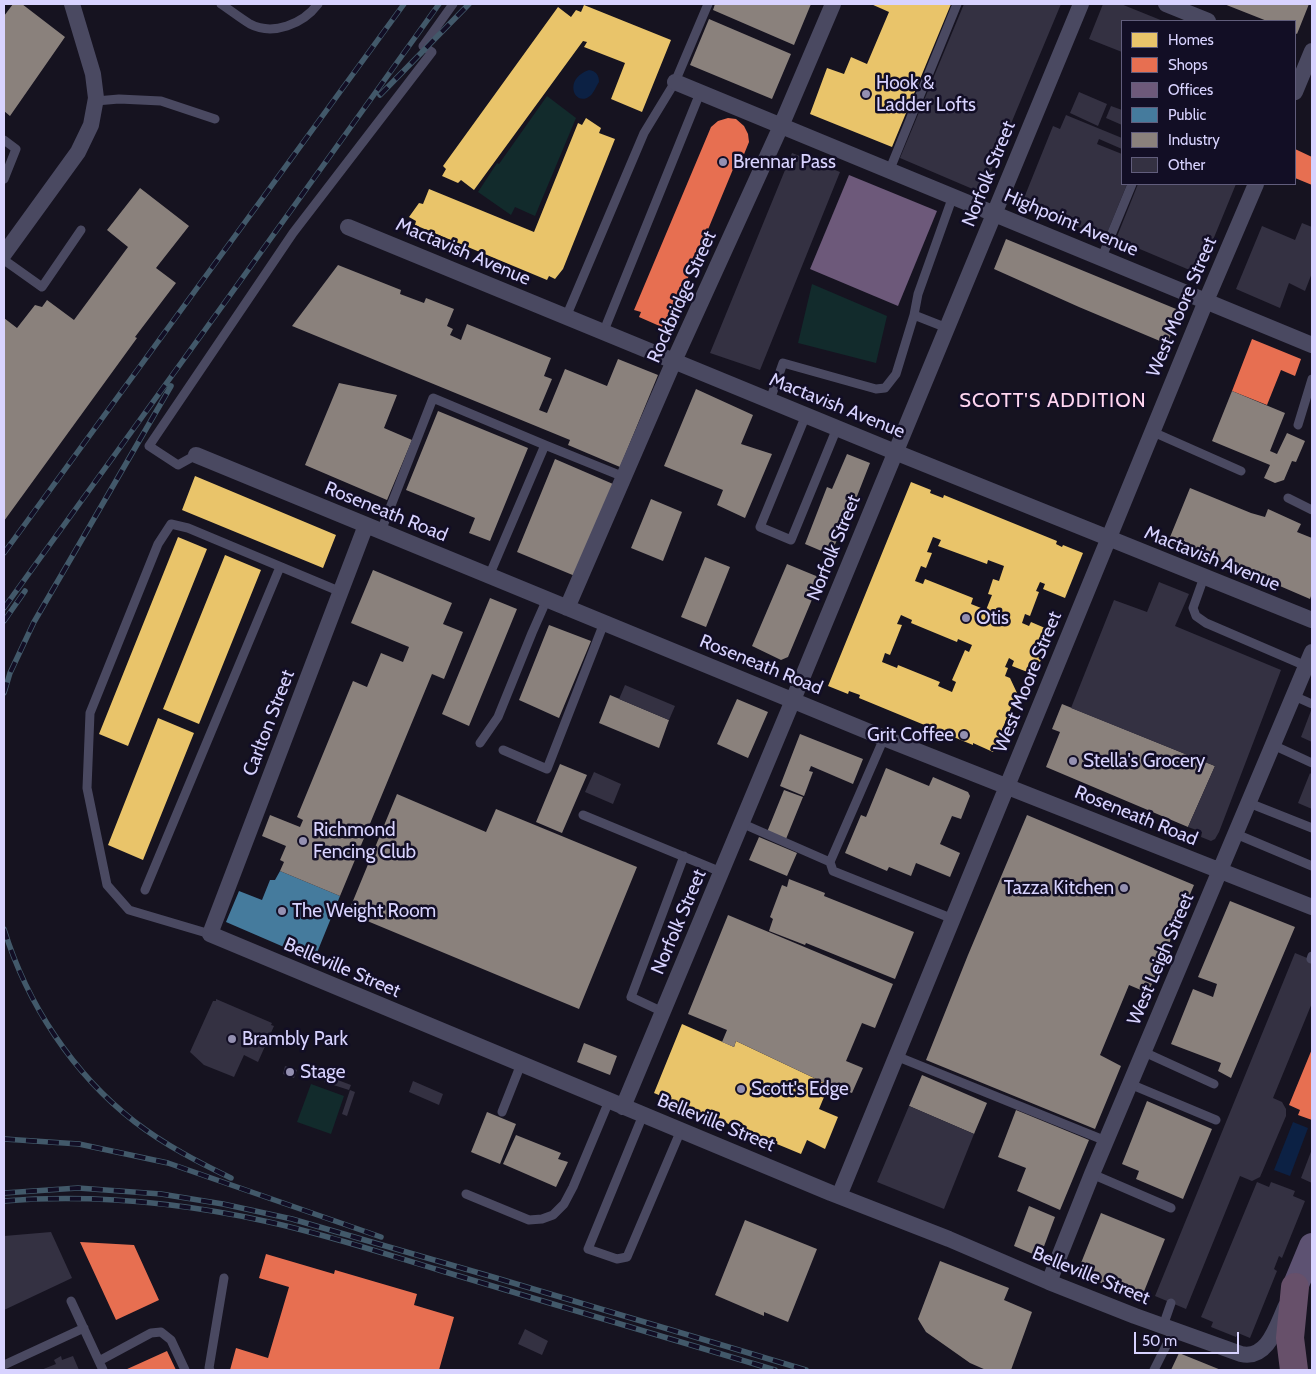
<!DOCTYPE html>
<style>
body{margin:0}
#map{position:relative;width:1316px;height:1374px;overflow:hidden;background:#161320;font-family:Cabin,sans-serif}
canvas{display:block}
.frame{position:absolute;inset:0;border:5px solid #d8d3ff;pointer-events:none}
.legend{position:absolute;left:1121px;top:20px;width:175px;height:165px;box-sizing:border-box;background:#120e25;border:1px solid #615d7c;margin:0;padding:6px 9px;list-style:none;font-size:15px;color:#d8d3ff}
.legend li{display:flex;align-items:center;gap:10px;height:25px}
.legend b{width:25px;border:1px solid #615d7c}
.scale{position:absolute;left:1134px;top:1332px;width:105px;height:22px;box-sizing:border-box;border:2px solid #d8d3ff;border-top:0;padding-left:6px;font-size:15px;line-height:18px;white-space:nowrap;color:#d8d3ff;-webkit-text-stroke:4px #120e25;paint-order:stroke}
</style>
<div id="map">
<canvas width="1316" height="1374"></canvas>
<div class="frame"></div>
<ul class="legend">
<li><b style="height:14px;background:#e9c46a"></b>Homes</li>
<li><b style="height:14px;background:#e76f51"></b>Shops</li>
<li><b style="height:14px;background:#6d597a"></b>Offices</li>
<li><b style="height:14px;background:#457b9d"></b>Public</li>
<li><b style="height:14px;background:#8a817c"></b>Industry</li>
<li><b style="height:14px;background:#343142"></b>Other</li>
</ul>
<div class="scale">50 m</div>
</div>
<script>
const c = document.querySelector('canvas').getContext('2d');
c.lineJoin = 'round';
function fill(path, color) {
  c.fillStyle = color;
  c.fill(path, 'evenodd');
}
function trace(path, color, width, dash) {
  c.strokeStyle = color;
  c.lineWidth = width;
  c.lineCap = dash ? 'butt' : 'round';
  c.setLineDash(dash || []);
  c.stroke(path);
}
function write(font, color, halo, rows, align = 'center') {
  c.font = font + ' Cabin,sans-serif';
  c.lineWidth = 5;
  c.setLineDash([]);
  c.textBaseline = 'middle';
  c.strokeStyle = halo;
  c.fillStyle = color;
  for (const [text, x, y, turn = 0] of rows) {
    c.save();
    c.translate(x, y);
    c.rotate((+turn || 0) * Math.PI / 180);
    c.textAlign = isNaN(turn) ? turn : align;
    if (halo) c.strokeText(text, 0, 0);
    c.fillText(text, 0, 0);
    c.restore();
  }
}
fill(new Path2D(`
 M547 96 576 118 535 216 515 207 511 215 478 192 497 163 499 164Z
 M812 284 887 316 876 363 798 343Z
 M311 1084 344 1096 331 1134 297 1122Z`), '#122b2c');
fill(new Path2D(`
 M589 70C596 71 599 75 599 82 596 86 594 93 590 96 575 108 562 79 589 70Z
 M1293 1122 1308 1128 1290 1176 1274 1170Z`), '#0c2144');
fill(new Path2D(`
 M871 4H951L892 147 810 114 827 68 844 74 851 57 867 64 889 12Z
 M584 5 671 40 642 112 611 99 625 63 584 47 587 42 583 41 474 190 461 180 458 183 442 176 446 169 443 166 558 7 571 17 576 10 581 12Z
 M586 118 601 128 599 133 615 139 563 269 555 279 549 276 547 280 415 225 416 221 409 217 419 203 423 204 429 189 534 232 578 123 582 125Z
 M195 476 336 535 323 568 182 510Z
 M911 482 931 490 930 493 943 498 944 495 1057 541 1056 544 1062 547 1063 545 1083 553 1065 598 1043 589 1045 584 1040 582 1036 591 1039 592 1030 616 1025 614 1022 623 1029 626 1031 622 1052 631 1035 675 1012 666 1014 661 1009 658 1005 667 1008 668 1005 676 1010 678 1017 693 993 752 973 743V745L859 698 860 695 849 691 848 694 828 686ZM933 537 941 540 938 546 987 564 988 560 1004 566 999 581 993 579 988 594 992 595 986 610 971 604 973 598 925 579 923 584 915 581 921 566 926 568 932 553 927 552ZM901 615 912 620 911 623 957 642 958 639 972 645 969 652 965 650 952 680 956 682 952 692 938 686 940 682 898 665 897 668 882 662 885 653 890 655 902 625 897 624Z
 M178 537 207 549 128 746 99 734Z
 M225 555 261 570 199 724 163 709Z
 M158 718 194 733 143 860 108 845Z
 M682 1024 734 1047 736 1041 829 1085 819 1109 838 1117 825 1149 807 1140 801 1154 654 1093Z`), '#e9c46a');
fill(new Path2D(`
 M728 118 736 119 744 126 748 134 749 142 740 164 736 162 680 297 684 299 671 331 639 317 641 312 634 310 711 127 718 121Z
 M1295 149 1312 157V185L1295 178Z
 M1252 339 1301 359 1295 376 1281 370 1267 405 1232 391Z
 M1312 1049V1120L1298 1115 1300 1110 1289 1105Z
 M80 1242 134 1245 159 1300 116 1320Z
 M266 1254 334 1274 335 1270 417 1294 414 1305 454 1317 439 1370H230L236 1348 268 1358 289 1287 259 1278Z
 M167 1351 176 1370H125Z`), '#e76f51');
fill(new Path2D(`
 M849 175 937 211 898 306 810 269Z`), '#6d597a');
fill(new Path2D(`
 M280 871 340 896 314 960 226 922 239 891 262 900 270 880H275Z`), '#457b9d');
fill(new Path2D(`
 M13 4H22L65 37 10 116 4 111V16Z
 M715 4H811L794 45 713 10Z
 M1224 4H1309L1297 34 1295 33V21H1267Z
 M709 19 791 54 772 99 690 65Z
 M140 188 189 226 156 268 176 283 135 337 137 338 4 521V318L17 328 35 305 42 307 47 300 74 320 128 247 107 230Z
 M1006 239 1181 311 1167 344 1079 307 994 269Z
 M338 265 401 290 400 294 424 303 426 298 454 309 447 326 453 329 450 335 461 340 467 324 551 358 544 376 552 379 539 410 547 413 565 369 607 386 618 359 658 375 620 467 568 445 570 440 292 326Z
 M339 383 397 395 384 428 412 440 387 500 305 465Z
 M696 389 753 415 741 444 772 454 745 518 717 505 723 490 664 466Z
 M1232 391 1285 413 1270 451 1277 454 1287 433 1305 441 1296 462 1292 461 1284 480 1275 483 1264 478 1270 465 1212 441Z
 M438 411 528 448 490 541 469 533 475 518 406 490Z
 M847 454 870 463 854 504 851 503 831 555 805 544 827 487 832 489Z
 M555 459 613 484 575 576 517 552Z
 M1190 488 1251 513 1265 517 1268 509 1301 524 1297 532 1312 538V593L1310 599 1231 565 1168 542Z
 M651 499 682 512 663 561 631 548Z
 M705 557 730 567 706 627 681 617Z
 M787 564 821 578 788 657 781 660 752 646Z
 M373 570 452 603 443 624 463 632 444 679 432 674 340 896 280 871 284 862 280 860 286 846 262 836 270 815 300 827 303 820 297 817 353 681 367 687 381 653 403 662 409 647 351 623Z
 M490 598 517 609 469 726 442 714Z
 M549 625 591 641 559 718 519 700Z
 M610 695 669 720 659 748 599 723Z
 M737 699 768 712 748 758 717 744Z
 M1062 704 1215 766 1188 827 1046 767 1060 732 1052 729Z
 M800 734 863 759 853 784 811 766 809 771 813 772 804 796 780 786Z
 M560 764 587 775 562 833 536 822Z
 M886 768 929 786 933 777 968 792 970 796 961 819 952 816 940 844 960 853 950 877 916 863 911 876 889 867 887 871 845 853 861 815 866 817Z
 M784 790 803 797 786 839 767 832Z
 M397 794 486 832 496 809 637 867 579 1009 348 913Z
 M1027 815 1194 885 1148 993 1129 985 1100 1055 1121 1066 1095 1129 926 1060 968 955Z
 M759 837 797 853 787 876 749 860Z
 M789 879 825 893 824 896 914 932 895 979 806 943 805 945 769 931 773 919 770 917 782 885 787 887Z
 M1230 901 1295 927 1231 1078 1218 1071 1221 1063 1171 1044 1193 989 1213 997 1217 984 1198 977Z
 M728 915 893 984 875 1028 862 1023 846 1061 863 1068 852 1093 829 1085 736 1041 734 1047 722 1042 727 1030 688 1014Z
 M584 1043 617 1056 610 1075 577 1062Z
 M922 1075 987 1103 974 1134 909 1106Z
 M1147 1101 1212 1129 1183 1199 1136 1179 1139 1171 1122 1164Z
 M1016 1110 1089 1140 1060 1210 1017 1191 1026 1168 998 1157Z
 M487 1112 516 1124 500 1164 471 1152Z
 M516 1135 561 1153 558 1159 568 1162 556 1187 503 1164Z
 M1029 1206 1055 1217 1040 1257 1014 1246Z
 M1101 1213 1165 1239 1141 1299 1077 1273Z
 M745 1220 817 1249 788 1322 764 1312V1316L715 1295Z
 M940 1261 1009 1288 1004 1300 1032 1312 1011 1370H986L970 1363 926 1332 918 1319Z
 M1179 1353 1221 1370H1171Z`), '#8a817c');
fill(new Path2D(`
 M964 4H1061L982 193 900 158Z
 M1103 4H1121L1163 21H1122V52L1089 39Z
 M1079 92 1107 104 1098 126 1070 113Z
 M1111 106 1122 110V125L1106 118Z
 M1066 115 1122 138V149L1099 139 1097 144 1122 154V184H1127L1105 238 1022 203 1053 126 1060 129Z
 M792 153 840 172 760 370 710 353Z
 M1138 184H1236L1199 274 1116 239Z
 M1302 223 1312 227V273L1305 291 1289 283 1280 308 1236 289 1262 226 1295 240Z
 M1159 582 1189 594 1175 626 1281 670 1219 832 1215 839 1211 841 1201 837 1202 832 1188 827 1215 766 1071 708 1114 600 1147 612Z
 M625 685 675 706 669 720 619 699Z
 M1312 708V742L1301 737Z
 M594 772 621 784 613 804 585 792Z
 M1310 773 1312 775V809L1298 803Z
 M1295 953 1312 960V1003L1273 1098 1282 1102 1286 1109V1116L1260 1177 1252 1181 1240 1176 1186 1309 1155 1296Z
 M216 999 272 1023 271 1025 274 1026 258 1062 244 1055 234 1077 204 1065 190 1052 213 1001H216Z
 M285 1066 297 1070 294 1078 283 1074Z
 M327 1076 351 1085 349 1090 324 1082Z
 M413 1081 443 1094 439 1105 409 1092Z
 M350 1090 355 1092 347 1116 342 1114Z
 M909 1106 974 1134 944 1209 877 1182Z
 M1312 1149V1183L1301 1178Z
 M1257 1182 1269 1187 1271 1182 1295 1191 1293 1196 1305 1201 1282 1258 1279 1256 1274 1269 1277 1271 1250 1338 1238 1333 1236 1337 1211 1327 1213 1322 1201 1317Z
 M51 1232 72 1278 4 1310V1236Z
 M525 1329 548 1341 542 1355 518 1344Z
 M61 1356 62 1360 73 1356 79 1370H41L56 1364 54 1360Z`), '#343142');
trace(new Path2D(`
 M221 4C230 10 240 18 250 24 273 36 303 24 318 4
 M96 101 119 99 161 101 215 119
 M4 140 16 149 4 179
 M890 169 957 4
 M1102 257 1132 184
 M4 260 42 287 81 230
 M914 315 918 294 953 196
 M566 317 644 133 675 82 708 4
 M603 333 700 93
 M770 400 783 363 876 389 885 388 896 374 914 315 947 328
 M806 415 760 527 791 540 837 428
 M1298 425 1312 379
 M1153 432 1241 471
 M196 455 178 465 149 446 293 233 432 52 423 46 453 4
 M1288 498 1312 510
 M381 531 433 398 545 445
 M489 576 545 445 624 477
 M1204 577 1193 608 1196 616 1206 623 1306 666
 M1294 696 1312 704
 M480 743 498 717 532 633 547 599
 M1273 745 1312 763
 M503 750 547 769 604 623
 M1249 803 1312 828
 M583 815 721 872
 M741 823 830 862 833 871 953 919
 M1236 834 1312 866
 M830 862 884 738
 M145 890 280 567
 M210 934 129 910 107 885 87 788 90 713 158 544 171 524 188 528 341 592
 M1311 959 1312 956
 M663 1012 631 997 684 856
 M1144 1052 1214 1084
 M896 1056 1106 1141
 M1130 1084 1216 1120
 M502 1112 521 1064
 M643 1115 588 1249 617 1259 627 1257 681 1130
 M1092 1174 1171 1208
 M466 1194 529 1220 542 1219 553 1215 564 1204 573 1187 609 1101
 M71 1301 103 1370
 M1163 1326 1171 1303
 M99 1361 151 1333 161 1332 171 1340 185 1370
 M4 1365 84 1328
 M210 1370 209 1368 224 1278
 M1154 1370 1174 1330`), '#4a4961', 9);
trace(new Path2D(`
 M1166 4 1208 21
 M675 82 1312 345
 M1295 92 1312 51
 M348 227 895 452 1312 620
 M4 254 78 152 91 125 96 98 93 74 72 4
 M196 455 884 738 1312 907
 M366 525 210 934 831 1193 949 1239 1049 1282 1135 1316 1241 1354C1268 1360 1277 1325 1286 1306
 M567 608 674 361 781 126 833 4
 M623 1107 793 700 1081 4
 M839 1196 1206 301 1256 184
 M1049 1282 1092 1174 1312 652`), '#4a4961', 16);
trace(new Path2D(`
 M1295 1287 1312 1246`), '#5d5272', 26);
trace(new Path2D(`
 M1294 1370 1290 1338 1295 1287`), '#67506a', 28);
const rail = new Path2D(`
 M380 95 469 4
 M4 553 404 4
 M4 608 228 298 439 4
 M4 621 25 591
 M4 693 10 673 34 622 171 386
 M4 929C27 1004 73 1074 135 1122 165 1145 198 1162 231 1178
 M4 1139 79 1144 168 1163 381 1237
 M4 1193 78 1188 161 1194 223 1204 292 1219 493 1277 806 1370
 M4 1201C93 1194 183 1203 269 1222 328 1235 385 1254 442 1271 553 1304 664 1337 775 1370`);
trace(rail, '#42596a', 5.5);
trace(rail, '#120e25', 4, [11]);
for (const [x, y, r, color] of [
 [866,94,5,"#9490b1"],
 [723,162,5,"#9490b1"],
 [966,618,5,"#9490b1"],
 [964,735,5,"#9490b1"],
 [1073,761,5,"#9490b1"],
 [303,841,5,"#9490b1"],
 [1124,888,5,"#9490b1"],
 [282,911,5,"#9490b1"],
 [232,1039,5,"#9490b1"],
 [290,1072,5,"#9490b1"],
 [741,1089,5,"#9490b1"]
]) {
  const dot = new Path2D();
  dot.arc(x, y, r, 0, 2 * Math.PI);
  c.fillStyle = color;
  c.fill(dot);
  trace(dot, '#120e25', 2);
}
write('19px', '#d8d3ff', '#120e25', [
 ["Hook &",876,83],
 ["Ladder Lofts",876,105],
 ["Brennar Pass",733,162],
 ["Otis",976,618],
 ["Grit Coffee",954,735,"right"],
 ["Stella's Grocery",1083,761],
 ["Richmond",313,830],
 ["Fencing Club",313,852],
 ["Tazza Kitchen",1114,888,"right"],
 ["The Weight Room",292,911],
 ["Brambly Park",242,1039],
 ["Stage",300,1072],
 ["Scott's Edge",751,1089]
], 'left');
write('19px', '#d8d3ff', '#120e25', [
 ["Norfolk Street",989,174,-68],
 ["Highpoint Avenue",1071,223,23],
 ["Mactavish Avenue",463,252,23],
 ["Rockbridge Street",682,297,-66],
 ["West Moore Street",1182,307,-67],
 ["Mactavish Avenue",837,406,22],
 ["Roseneath Road",386,512,22],
 ["Norfolk Street",834,548,-68],
 ["Mactavish Avenue",1212,559,22],
 ["Roseneath Road",761,665,22],
 ["West Moore Street",1028,682,-68],
 ["Carlton Street",269,723,-69],
 ["Roseneath Road",1136,816,22],
 ["Norfolk Street",679,922,-67],
 ["West Leigh Street",1161,959,-67],
 ["Belleville Street",342,968,23],
 ["Belleville Street",716,1123,22],
 ["Belleville Street",1091,1276,22]
]);
c.letterSpacing = '1px';
write('20px', '#ffd5f0', '#120e25', [
 ["SCOTT'S ADDITION",1053,401]
]);
c.letterSpacing = '0px';
</script>
